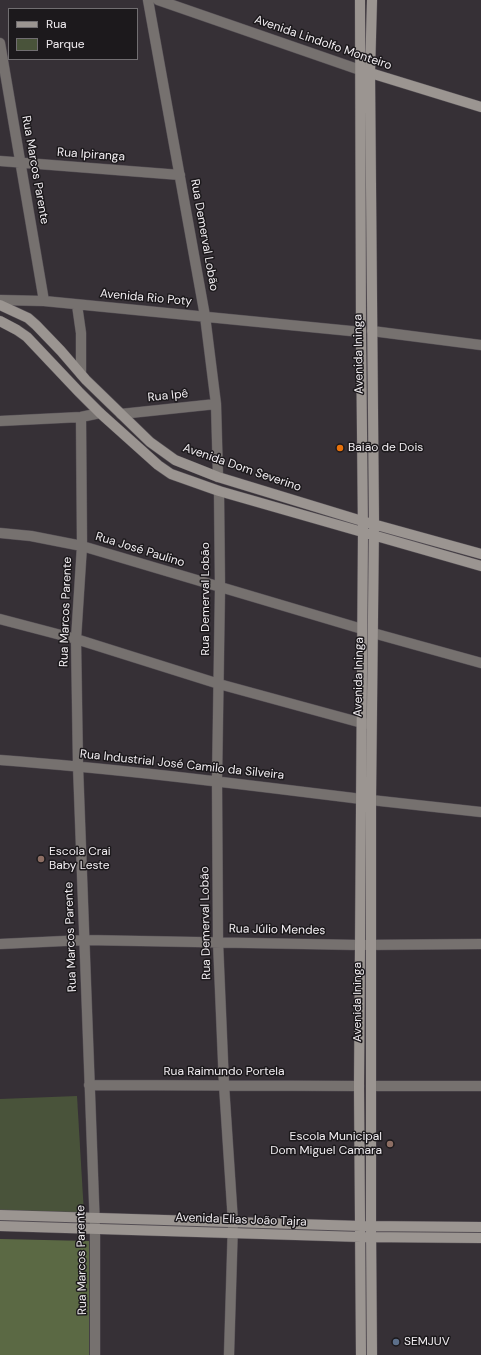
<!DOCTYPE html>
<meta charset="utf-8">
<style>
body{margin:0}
#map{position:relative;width:481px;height:1355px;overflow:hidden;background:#363036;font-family:"DM Sans",sans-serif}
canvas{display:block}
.legend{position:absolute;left:8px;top:8px;width:130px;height:52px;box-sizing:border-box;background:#1c191c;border:1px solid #716e71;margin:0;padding:5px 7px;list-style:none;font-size:12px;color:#f1edf1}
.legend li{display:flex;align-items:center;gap:8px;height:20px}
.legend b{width:20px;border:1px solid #716e71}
</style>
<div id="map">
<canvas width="481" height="1355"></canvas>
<ul class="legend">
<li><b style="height:5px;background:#9b9591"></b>Rua</li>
<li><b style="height:11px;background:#49533a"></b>Parque</li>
</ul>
</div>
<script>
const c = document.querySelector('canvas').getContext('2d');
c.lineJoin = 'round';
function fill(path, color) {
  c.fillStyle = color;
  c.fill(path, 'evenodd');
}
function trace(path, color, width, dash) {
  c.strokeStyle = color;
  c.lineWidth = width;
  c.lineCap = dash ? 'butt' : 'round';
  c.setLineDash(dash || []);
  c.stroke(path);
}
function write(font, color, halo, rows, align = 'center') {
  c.font = font + ' "DM Sans",sans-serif';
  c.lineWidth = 3;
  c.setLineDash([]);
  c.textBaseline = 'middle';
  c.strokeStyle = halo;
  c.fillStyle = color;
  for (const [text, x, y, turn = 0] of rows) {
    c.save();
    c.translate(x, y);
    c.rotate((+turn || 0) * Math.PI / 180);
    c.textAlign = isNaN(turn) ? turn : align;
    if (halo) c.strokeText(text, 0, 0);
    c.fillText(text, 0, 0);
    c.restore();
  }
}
fill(new Path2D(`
 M77 1096 84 1214 0 1212V1099Z`), '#49533a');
fill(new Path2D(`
 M0 1239 89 1241V1355H0Z`), '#5b6944');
const street = new Path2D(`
 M148 0 205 316 216 404 218 477
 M158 0 360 70
 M0 43 44 301
 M0 161 180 175
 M0 300 44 301 361 332
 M77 305 81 333V374
 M372 331 481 345
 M121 414 216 404
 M81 417 82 546 76 639 78 766 95 1229V1355
 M0 421 81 417 100 413
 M219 491 220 588 217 781 218 942 224 1085 233 1222 229 1355
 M0 533 31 536 82 546 362 629
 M0 619 76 639 219 684 362 723 370 724
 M373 633 481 663
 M0 760C121 769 240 784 361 799
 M371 800 481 812
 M0 944 85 940 359 945 481 944
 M89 1085 359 1086
 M372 1086H481`);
const secondary = new Path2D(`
 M360 0 361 332 363 532 359 1086 361 1355
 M372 0 370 73 374 524 371 800V1226L372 1355
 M364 71 481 107
 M0 305 28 318 36 325 61 351 86 380 150 442 175 460 218 477 362 521 481 554
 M0 321 17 330 27 337 79 392 100 413 158 465 171 474 219 491 481 566
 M0 1215 361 1226 481 1227
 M0 1226 361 1237 481 1238`);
trace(street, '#544e54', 11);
trace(secondary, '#544e54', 11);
trace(street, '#76716f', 10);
trace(secondary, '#9b9591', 10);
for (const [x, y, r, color] of [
 [340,448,4,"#e8710a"],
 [41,859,4,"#8d6e63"],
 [390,1144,4,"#8d6e63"],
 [396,1342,4,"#5c6f8a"]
]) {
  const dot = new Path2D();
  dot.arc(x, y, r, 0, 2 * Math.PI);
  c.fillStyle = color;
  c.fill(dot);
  trace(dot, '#1c191c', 1.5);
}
write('12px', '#f1edf1', '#1c191c', [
 ["Avenida Lindolfo Monteiro",323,43,19],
 ["Rua Ipiranga",91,155,4],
 ["Rua Marcos Parente",35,170,80],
 ["Rua Demerval Lobão",204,235,80],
 ["Avenida Rio Poty",146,298,5],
 ["Avenida Ininga",359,354,-91],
 ["Rua Ipê",168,396,-6],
 ["Avenida Dom Severino",242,468,19],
 ["Rua José Paulino",140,550,17],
 ["Rua Demerval Lobão",206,599,-90],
 ["Rua Marcos Parente",66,612,-88],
 ["Avenida Ininga",359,677,-89],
 ["Rua Industrial José Camilo da Silveira",182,765,6],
 ["Rua Demerval Lobão",206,923,-91],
 ["Rua Júlio Mendes",277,930,1],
 ["Rua Marcos Parente",71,937,-92],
 ["Avenida Ininga",358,1002,-90],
 ["Rua Raimundo Portela",224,1072],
 ["Avenida Elias João Tajra",241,1220,2],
 ["Rua Marcos Parente",82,1260,-91]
]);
write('12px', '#f1edf1', '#1c191c', [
 ["Baião de Dois",348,448],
 ["Escola Crai",49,852],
 ["Baby Leste",49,866],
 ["Escola Municipal",382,1137,"right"],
 ["Dom Miguel Camara",382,1151,"right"],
 ["SEMJUV",404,1342]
], 'left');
</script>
